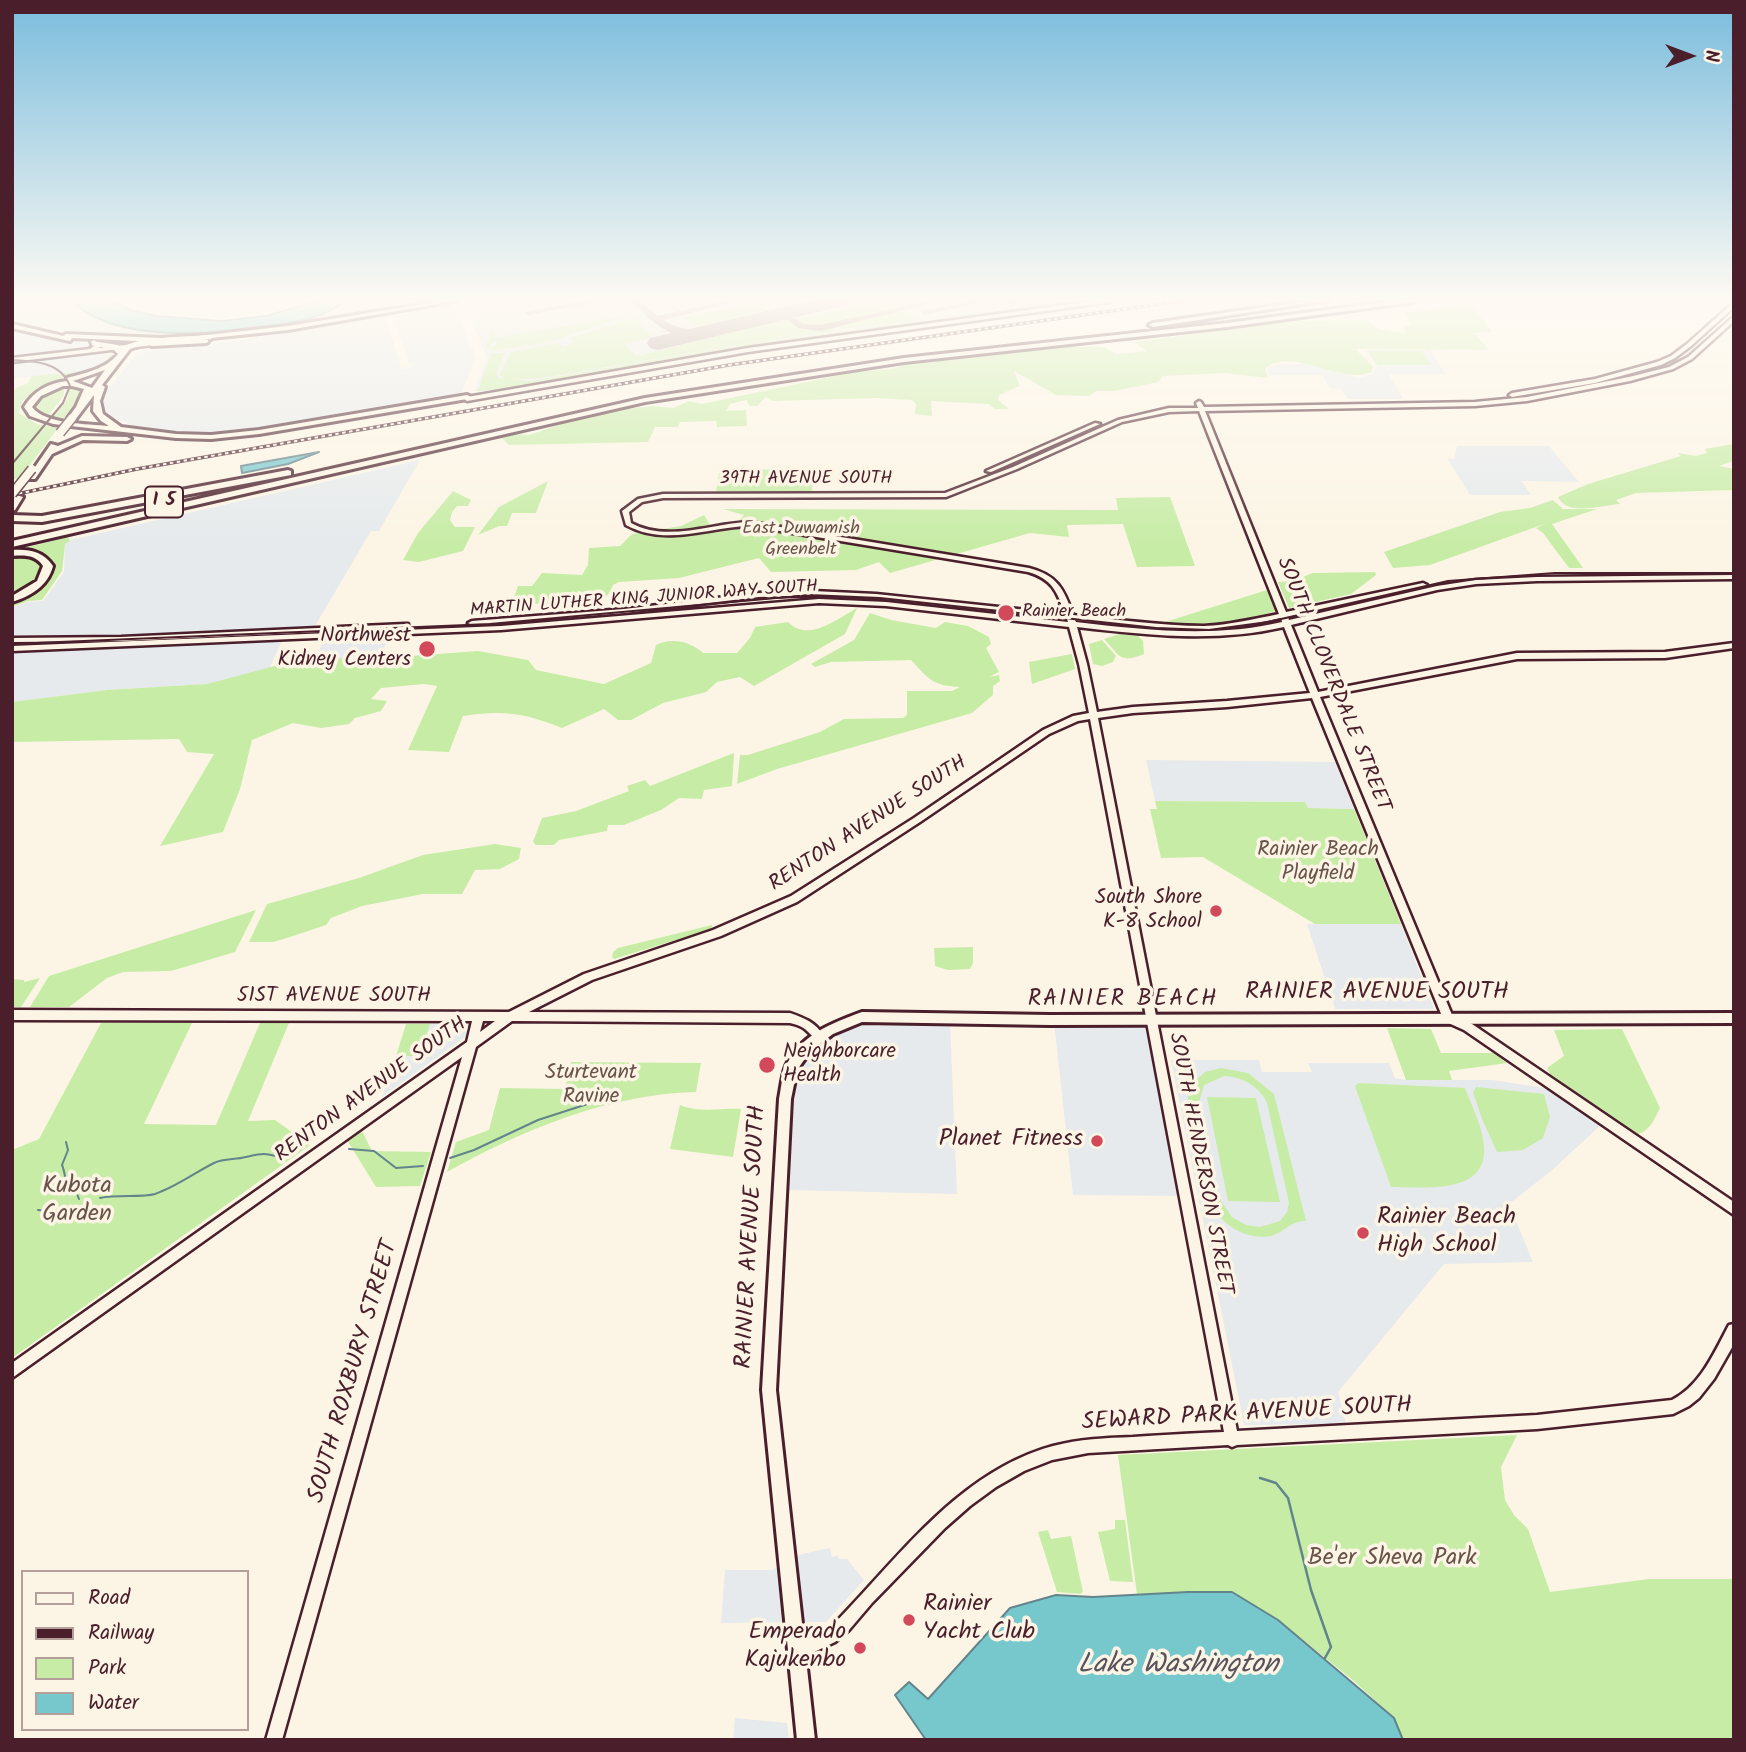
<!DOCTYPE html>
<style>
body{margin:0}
#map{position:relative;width:1746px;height:1752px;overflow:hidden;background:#fcf5e5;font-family:Kalam,sans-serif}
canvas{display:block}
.frame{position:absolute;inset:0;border:14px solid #4a1f2b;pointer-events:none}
.legend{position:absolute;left:21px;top:1570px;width:228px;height:161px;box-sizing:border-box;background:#fcf5e5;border:2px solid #b59f9b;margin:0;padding:9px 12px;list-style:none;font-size:21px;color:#4a1f2b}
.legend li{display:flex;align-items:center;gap:14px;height:35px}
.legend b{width:35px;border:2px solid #b59f9b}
.north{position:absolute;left:1655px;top:21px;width:70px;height:70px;-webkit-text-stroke:5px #fcf5e5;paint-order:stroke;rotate:90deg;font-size:19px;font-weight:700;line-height:28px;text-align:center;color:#4a1f2b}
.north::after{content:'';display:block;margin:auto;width:24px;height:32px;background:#4a1f2b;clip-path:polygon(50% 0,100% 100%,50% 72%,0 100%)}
</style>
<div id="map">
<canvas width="1746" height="1752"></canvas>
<div class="frame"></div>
<ul class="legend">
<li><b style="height:9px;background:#fcf5e5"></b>Road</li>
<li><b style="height:9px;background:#4a1f2b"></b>Railway</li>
<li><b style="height:19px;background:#c7eca6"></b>Park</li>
<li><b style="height:19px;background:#76c8cd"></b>Water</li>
</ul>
<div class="north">N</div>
</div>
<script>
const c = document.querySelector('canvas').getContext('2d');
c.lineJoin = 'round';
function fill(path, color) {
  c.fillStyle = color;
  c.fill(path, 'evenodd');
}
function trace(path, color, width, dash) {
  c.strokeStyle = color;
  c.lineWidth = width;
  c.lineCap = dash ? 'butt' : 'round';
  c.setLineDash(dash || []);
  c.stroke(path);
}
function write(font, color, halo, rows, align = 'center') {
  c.font = font + ' Kalam,sans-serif';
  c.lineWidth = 7;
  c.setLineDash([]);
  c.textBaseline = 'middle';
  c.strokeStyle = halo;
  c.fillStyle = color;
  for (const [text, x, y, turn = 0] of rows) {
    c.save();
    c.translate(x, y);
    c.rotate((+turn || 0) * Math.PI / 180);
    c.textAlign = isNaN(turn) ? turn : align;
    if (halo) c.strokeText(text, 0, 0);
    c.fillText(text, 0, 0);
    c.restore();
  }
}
fill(new Path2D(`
 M23 300H72L108 324 180 332 176 337H120L12 323V303Z
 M134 300H314L272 311 224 318 166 315 148 310Z
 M356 300H401L391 306 343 315 340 309Z
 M488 300H1096L761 346 479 392 475 388 487 359 473 323Z
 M448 304H452L476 357 461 395 263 429 218 432 170 431 132 425 108 415 102 402 108 389 137 353 147 349 233 341 386 314H389L386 319 402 369H408L418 364 409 363 394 320 398 313Z
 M12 330 94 344 95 345 90 349 12 359Z
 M1365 350H1430L1446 374H1389L1403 399H1348L1341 389 1330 388 1322 375H1270L1268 369 1279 364H1304L1359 378 1371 374 1377 366Z
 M98 353 112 354 102 367 91 371 12 379V363Z
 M1457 446H1549L1579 482 1522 481 1531 495H1470L1447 458 1454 459Z
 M420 460 379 531H371L315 626 114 635H12V607L28 602 43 601 64 572 65 544 70 540Z
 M389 636 380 658 355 660 317 655 324 639Z
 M282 641 269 669 207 684 107 690 12 702V653Z
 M1146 760 1335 762 1354 809 1307 808 1305 802 1155 801Z
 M1307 924H1401L1434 1009H1335Z
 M863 1022H950L957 1194 787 1190V1108L797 1066 829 1033Z
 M1054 1022H1151L1183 1196 1073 1195Z
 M430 1024H469L465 1037 382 1097 396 1056H420Z
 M1171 1060H1259L1262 1072H1312L1308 1063H1389L1395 1078 1405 1080H1492L1545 1088 1600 1126 1551 1171 1509 1204 1533 1262 1444 1264 1338 1392 1346 1424 1244 1425Z
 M830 1548 832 1557 838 1555 839 1559H847L864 1580 826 1622 721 1623 725 1570H772L802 1554Z
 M735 1718 787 1723 789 1740H733Z`), '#e6eaec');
fill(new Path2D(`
 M872 300H912V302L920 303C896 309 812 338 796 320Z
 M761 301 768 303 771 308 704 325H694L684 317Z
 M1469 301 1492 332 1474 333 1489 350 1355 349 1373 366 1372 372C1340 386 1291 345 1265 369L1268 378 1224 373 1162 376 1159 382 1114 391H1097L1089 396 1056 395 1014 371 1020 386 999 395 998 400 1009 409H995L989 404 931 401 932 416 915 414 916 404 912 400 876 398 773 401 766 397 757 406H750L746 400 730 404 726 411 746 410 747 426 717 427 716 421 680 422 678 427H655L648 442 509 445 502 438 514 434 529 435 574 420 620 410 652 406 673 408 689 401 702 404 854 372 893 369 905 364 1065 347H1103L1117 354 1147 351 1134 342 1295 321 1367 320 1380 330 1405 333 1404 326 1411 325 1405 312 1427 311Z
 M1030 304 1035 306 747 347 499 390 474 391 479 388 491 353H505L496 374 499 378 532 381 747 344 1020 308Z
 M899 311 906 312 917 320 839 329 843 325Z
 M625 316 550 342 491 351 492 347 496 346 497 342 494 341 488 350 486 347 492 332H496L494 338Z
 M635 318 652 337 625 344 636 356 786 319 803 328H836L832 331 749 343 536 379H506L500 375 511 352 558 343 565 347 574 342 570 338Z
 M1368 351H1421L1432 365H1377Z
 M111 354 114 358C90 384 47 376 22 402L19 413 37 424 58 428 21 477 12 480V390L28 383 32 376 91 371 102 367Z
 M71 384 84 386 85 392 65 422 50 420 67 399Z
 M66 385 63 397 46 419 32 409V403L46 391Z
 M1734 444V461L1719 466 1734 469V490L1636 493 1616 500 1620 504C1602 505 1567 517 1558 497L1588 484 1681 456 1678 453 1696 456 1707 453 1705 449Z
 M720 469 815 470 811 496H715Z
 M548 481 536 513H512L507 526H499L478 535 499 507Z
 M453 491 471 500 468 506H457L452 512 450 520 455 527H475L463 551 419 562 403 560 418 533Z
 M1170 497 1195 566 1137 567 1123 524 1067 525 1069 537 1030 533 890 573 879 562 856 570 771 572 759 558 679 578 619 582 613 585C609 597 602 600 591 605L512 603 518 586H532L542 573 582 575 588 565 589 548 620 546 632 534 681 526 704 515 715 533 733 528 744 515 723 509 1118 510 1116 498Z
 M1553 500 1563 509H1597L1552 524 1583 568H1569L1543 533 1536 528 1547 523 1430 565 1393 568 1384 552 1500 512 1530 508Z
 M68 537 70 541 65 544 62 571 42 600 28 601 12 607V601L38 587 50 563 14 551Z
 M12 556 34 559 42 568 37 582 12 597Z
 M1375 572 1376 575 1351 594 1289 608 1278 582 1292 581 1313 573Z
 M1267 590 1276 611C1250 620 1191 633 1165 622Z
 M857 608 845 634 754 686 740 677 717 682 706 692 663 703 631 720H618L604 709 562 728C523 713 505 710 463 716L449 752 408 750 437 686 424 684 381 688 371 699 387 701 381 711 355 718 349 724 321 728 293 723 252 740 240 789 223 832 160 846 214 754 187 752 179 739 12 742V702L107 690 207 684 316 655 355 660 478 651 528 660 536 670 604 684 651 663 656 645C672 637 691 642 703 653H737L750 638 755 627 788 622C808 643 837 619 857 608Z
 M870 613 891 620 936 628 945 622 968 626 989 637 991 644 986 648 999 672 989 677 999 675 1000 681 993 686V695L972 713 777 769 737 784 740 755H748L820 732 844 719 903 718 907 715V691H952L960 687C934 686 929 680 911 660L831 662 815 667 811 664 854 640Z
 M1119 634 1138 636 1143 641 1144 654C1120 664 1120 656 1104 639Z
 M1102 640 1116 656 1113 662 1102 666 1093 664 1089 644Z
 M1072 654 1075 669 1032 684 1029 662Z
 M734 753 732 786 704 790 702 799 679 798 661 810 624 825H608L607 831 559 840 554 845H536L533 842 542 818 576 811 629 791 627 786 645 780 650 786Z
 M1155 801 1305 802 1308 808 1354 809 1401 924H1315L1203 857 1161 858 1150 809H1157Z
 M495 844 521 848 519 859 500 869 475 870 462 894H423L362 906 331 918 326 925 287 938 273 942H249L267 904 359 878 423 855Z
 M256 910 235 952 171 971 123 972 107 978 69 1007H30L49 976Z
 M712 925V928L704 931H709L625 958 682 938 614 959 612 957 613 952 618 948Z
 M973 947V963L970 969 948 970 935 966 934 948Z
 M40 978 21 1007H12V979L24 980V982Z
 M101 1023H192L144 1124 216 1125 260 1023H289L248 1121 275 1120 310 1145 12 1358V1150L39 1139Z
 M406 1024H430L420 1056H396Z
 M1387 1028 1431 1029 1441 1053H1493L1507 1063 1449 1071 1452 1080H1406Z
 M1622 1029 1660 1108C1655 1118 1650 1131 1638 1134L1550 1074 1547 1068 1564 1056 1554 1030Z
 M571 1062 701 1063 696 1092C609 1094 522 1130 447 1172L456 1142 489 1130 500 1088 565 1089Z
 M1221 1068 1248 1073 1274 1094 1306 1221C1288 1220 1283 1237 1263 1237 1243 1237 1224 1225 1213 1208 1200 1187 1191 1111 1185 1082H1194L1205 1072ZM1224 1076C1243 1077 1259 1086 1267 1103L1289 1203 1287 1212 1280 1221 1260 1227 1246 1225 1232 1217 1217 1195 1199 1102 1204 1085Z
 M1359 1083 1465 1088C1471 1104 1480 1122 1483 1139 1494 1196 1426 1187 1391 1187L1355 1086Z
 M1476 1087 1544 1094 1550 1117 1543 1138 1523 1150 1497 1152 1482 1119 1473 1092Z
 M1207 1097 1256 1098 1280 1202 1228 1201Z
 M680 1105C698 1113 721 1108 741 1109L733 1157 670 1149Z
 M361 1129 372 1151 431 1152 420 1186 376 1187 347 1140Z
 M1517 1435 1501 1467 1505 1500 1514 1515 1528 1529 1550 1592 1649 1579H1734V1740H1403L1394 1718 1354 1681 1278 1620 1232 1592 1137 1594 1118 1455Z
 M1115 1520H1125L1133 1582 1110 1581 1098 1532 1115 1529Z
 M1048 1530 1051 1539 1071 1536 1083 1592 1080 1594 1057 1592 1038 1532Z`), '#c7eca6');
const water = new Path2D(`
 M72 300H110L131 310 157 316 221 321 266 316 320 300H348C337 306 327 314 315 317 254 333 117 350 72 300Z
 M319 452 288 464 242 473 241 466Z
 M1188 1592H1232L1278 1620 1394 1718 1403 1740H926L895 1695 909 1682 928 1699 1010 1608 1056 1595 1093 1597Z`);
fill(water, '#76c8cd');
trace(water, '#64848c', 2);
trace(new Path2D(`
 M66 1142 68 1150 62 1165C66 1174 65 1187 71 1194H77L79 1199
 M349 1149 374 1151 396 1168 423 1166
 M450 1158 474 1150 538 1120 606 1098
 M100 1198C117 1194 141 1198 155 1194 176 1187 194 1173 214 1163 224 1158 235 1160 246 1157 265 1153 263 1153 283 1158
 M38 1210 56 1212`), '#64848c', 2);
trace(new Path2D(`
 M1260 1478 1276 1483 1288 1498 1311 1590 1331 1647 1325 1658`), '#64848c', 2.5);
fill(new Path2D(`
 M588 300H606L528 315 524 312Z
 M631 300H640L657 316 729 300H743L663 320C679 331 691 327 704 333 679 348 646 318 631 300Z
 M931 300H944L821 331 798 328 779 313 786 311 803 324 821 325Z
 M974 300H989L925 315 921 312Z
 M1003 300H1013L1017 303 1013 306Z`), '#a38a88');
fill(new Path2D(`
 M814 300H850L847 305 658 350 650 348 647 343 650 338Z`), '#a38a88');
const secondary = new Path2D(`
 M1101 300H1113L1110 302 748 352 467 401 464 399 467 397 748 348Z
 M1734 302V307L1691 346 1675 358 1661 365 1595 383 1512 397 1509 395 1512 393 1595 379 1657 362 1671 356 1687 344Z
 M1734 316V321L1692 359 1673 369 1630 381 1527 401 1475 406 1205 411 1286 612 1423 583 1427 585 1423 587 1288 617 1289 620 1437 586 1476 580 1537 577 1734 575V579L1537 581 1476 584 1437 590 1291 625 1318 692 1517 653 1665 652 1734 643V648L1665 658 1517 659 1320 697 1452 1015 1472 1024 1734 1202V1215L1464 1030 1444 1021 1312 698 1227 707 1133 713 1098 718 1237 1431 1537 1415 1672 1400C1701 1385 1714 1353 1729 1325L1734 1324V1344L1714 1379 1699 1398 1689 1406 1673 1414 1537 1429 1237 1445 1232 1447 1228 1445 1088 1453 1052 1460 1024 1471 996 1487 970 1506 945 1528 872 1603 849 1630 835 1642 810 1654 796 1658 791 1655 788 1650 791 1645 816 1636 832 1626C898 1559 958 1472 1053 1446 1079 1439 1106 1438 1133 1437 1163 1435 1193 1433 1224 1432L1090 719 1078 721 1049 734 920 822 797 902 721 936 592 980 529 1012 790 1013C804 1018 815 1022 823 1035L822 1038C813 1040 811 1034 805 1029 801 1026 795 1024 790 1023L512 1021 476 1047 282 1740H266L462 1057 12 1378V1363L467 1042 472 1021 12 1020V1010L509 1012 584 974 713 930 791 896 914 818 1043 730 1073 716 1089 713 1079 664 1069 627 886 606 819 603 501 630 12 651V646L501 626 819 599 886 602 1068 622 1067 619 876 598 813 595 759 597 624 613 472 625 468 623 472 621 624 609 759 593 813 591 876 594 1065 614C1057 591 1052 579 1028 572L750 526C707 527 666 547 626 525L622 511 638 499 663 494 945 493 1013 467 1118 420 1169 408H1198L1196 403 1199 401 1201 402 1204 407 1475 402 1527 397 1629 377 1669 367 1688 357ZM1199 411 1279 614C1254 619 1229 625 1204 626 1160 626 1116 619 1073 615 1064 589 1057 575 1029 568L750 522C711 523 668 543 631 523L629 512 642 502 663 498 946 497 1017 469 1122 422 1169 412ZM1281 618 1282 622C1214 638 1145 630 1076 622L1075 620 1147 627 1204 630 1243 626ZM1077 627C1146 635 1215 643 1284 627L1310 693 1227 701 1133 707 1097 712 1087 664ZM483 1021H495L480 1032Z
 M151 342 154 344 153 345 12 362V358Z
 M1095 423 1100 424 991 472 986 471Z
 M405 624H408V628L121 641 12 642V638L121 637Z`);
const primary = new Path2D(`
 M448 300H459L288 330 202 339 208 340V342L206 343 152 346 150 345V343L159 342 72 338 70 341 12 328V324L63 336 66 334 161 338 164 340 162 342 197 340 195 338 198 336 288 326Z
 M94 340 101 346 94 351H90V349L94 346 91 342Z
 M862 1012 1050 1015 1734 1013V1023L1050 1025 862 1022 833 1034 811 1050 797 1070 791 1099 776 1390 815 1740H797L762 1390 779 1099C781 1089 782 1076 786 1066 800 1035 832 1023 862 1012Z`);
const highway = new Path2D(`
 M1315 300H1329L1153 327 1149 325 1153 323Z
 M1401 300H1416L1413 302 1227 327 904 362 645 402 12 547V541L645 398 904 358 1227 323Z
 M208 335H211V339L142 345 130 349 102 385 105 387 100 401 103 414 121 427 176 434 211 435 259 430 467 395 471 397 467 399 259 434 211 439 176 438 53 424 30 416 24 407C34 391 48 383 67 381V378C85 373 106 369 118 354L113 349 92 345V341L118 345 121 349C134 336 189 337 208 335ZM105 370 92 388 73 381ZM63 386H72L84 389 76 407 68 418 69 420H75L94 395 93 411 101 421 109 426C88 424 44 424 32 407L41 396Z
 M82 436 127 437 131 439 127 441 83 440 52 454 35 479H29L28 477 51 444 58 446Z
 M288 470 291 471V475L42 522 12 521V515L42 516Z
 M16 495 23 497 15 510 12 511V501Z
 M12 550C29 549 43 551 53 566 48 586 31 596 12 602V596L37 581 43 566C36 555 25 555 12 556Z`);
trace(secondary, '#4a1f2b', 5);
trace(primary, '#4a1f2b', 6);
trace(highway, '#4a1f2b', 6);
fill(secondary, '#fcf5e5');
fill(primary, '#fcf5e5');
fill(highway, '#fcf5e5');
trace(new Path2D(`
 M12 360C35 361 61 362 70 386L63 403 12 464
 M12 644 490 624 809 595 880 598 1156 628 1209 630 1268 622 1448 581 1555 573H1734`), '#4a1f2b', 2);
const rail = new Path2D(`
 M12 495 137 469 729 365 1188 300`);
trace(rail, '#4a1f2b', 3.5);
trace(rail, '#fcf5e5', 2, [3.5]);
const highwayBridge = new Path2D(`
 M60 433 72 418
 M12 494 32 469`);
trace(highwayBridge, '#4a1f2b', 11, []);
trace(highwayBridge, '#fcf5e5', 8);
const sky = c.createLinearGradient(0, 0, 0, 545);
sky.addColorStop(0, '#7abcdd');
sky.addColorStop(0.55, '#fefaf3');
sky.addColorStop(1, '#fefaf300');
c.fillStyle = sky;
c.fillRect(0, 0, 1746, 545);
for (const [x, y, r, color] of [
 [1006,613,9,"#d1495b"],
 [427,649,9,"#d1495b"],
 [1216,911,7,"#d1495b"],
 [767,1065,9,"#d1495b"],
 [1097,1141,7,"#d1495b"],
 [1363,1233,7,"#d1495b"],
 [909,1620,7,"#d1495b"],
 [860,1648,7,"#d1495b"]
]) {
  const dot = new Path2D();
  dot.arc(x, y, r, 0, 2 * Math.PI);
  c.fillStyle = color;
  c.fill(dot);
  trace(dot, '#fcf5e5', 2.5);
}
write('18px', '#4a1f2b', '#fcf5e5', [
 ["39TH AVENUE SOUTH",806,480],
 ["MARTIN LUTHER KING JUNIOR WAY SOUTH",644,600,-4]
]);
write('18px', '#69524a', '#fcf5e5', [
 ["East Duwamish",801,530],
 ["Greenbelt",801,551]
]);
write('18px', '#4a1f2b', '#fcf5e5', [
 ["Rainier Beach",1022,613]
], 'left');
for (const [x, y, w] of [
 [164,502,38]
]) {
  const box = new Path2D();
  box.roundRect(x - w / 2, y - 15.5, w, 31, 5);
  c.fillStyle = '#fcf5e5';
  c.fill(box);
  trace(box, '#4a1f2b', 2);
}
write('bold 19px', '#4a1f2b', null, [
 ["I 5",164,502]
]);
write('21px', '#4a1f2b', '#fcf5e5', [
 ["Northwest",411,637],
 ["Kidney Centers",411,661],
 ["South Shore",1202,899],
 ["K-8 School",1202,923],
 ["Neighborcare",783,1053,"left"],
 ["Health",783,1077,"left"]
], 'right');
write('21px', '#4a1f2b', '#fcf5e5', [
 ["SOUTH CLOVERDALE STREET",1332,685,68],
 ["RENTON AVENUE SOUTH",869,825,-33],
 ["51ST AVENUE SOUTH",334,997],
 ["RENTON AVENUE SOUTH",372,1091,-36],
 ["SOUTH HENDERSON STREET",1199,1164,79]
]);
write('21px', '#69524a', '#fcf5e5', [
 ["Rainier Beach",1318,851],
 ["Playfield",1318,875],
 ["Sturtevant",591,1074],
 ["Ravine",591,1098]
]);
c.letterSpacing = '2px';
write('23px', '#4a1f2b', '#fcf5e5', [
 ["RAINIER BEACH",1123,1001]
]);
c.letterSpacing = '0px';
write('24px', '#4a1f2b', '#fcf5e5', [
 ["RAINIER AVENUE SOUTH",1377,994],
 ["RAINIER AVENUE SOUTH",753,1237,-87],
 ["SOUTH ROXBURY STREET",355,1372,-74],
 ["SEWARD PARK AVENUE SOUTH",1247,1416,-3]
]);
write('24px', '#4a1f2b', '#fcf5e5', [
 ["Planet Fitness",1083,1141],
 ["Rainier Beach",1377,1219,"left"],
 ["High School",1377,1247,"left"],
 ["Rainier",923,1606,"left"],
 ["Yacht Club",923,1634,"left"],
 ["Emperado",846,1634],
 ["Kajukenbo",846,1662]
], 'right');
write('24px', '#69524a', '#fcf5e5', [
 ["Kubota",77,1188],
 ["Garden",77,1216],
 ["Be'er Sheva Park",1392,1560]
]);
write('italic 28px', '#57525c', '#fcf5e5', [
 ["Lake Washington",1178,1667]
]);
</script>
